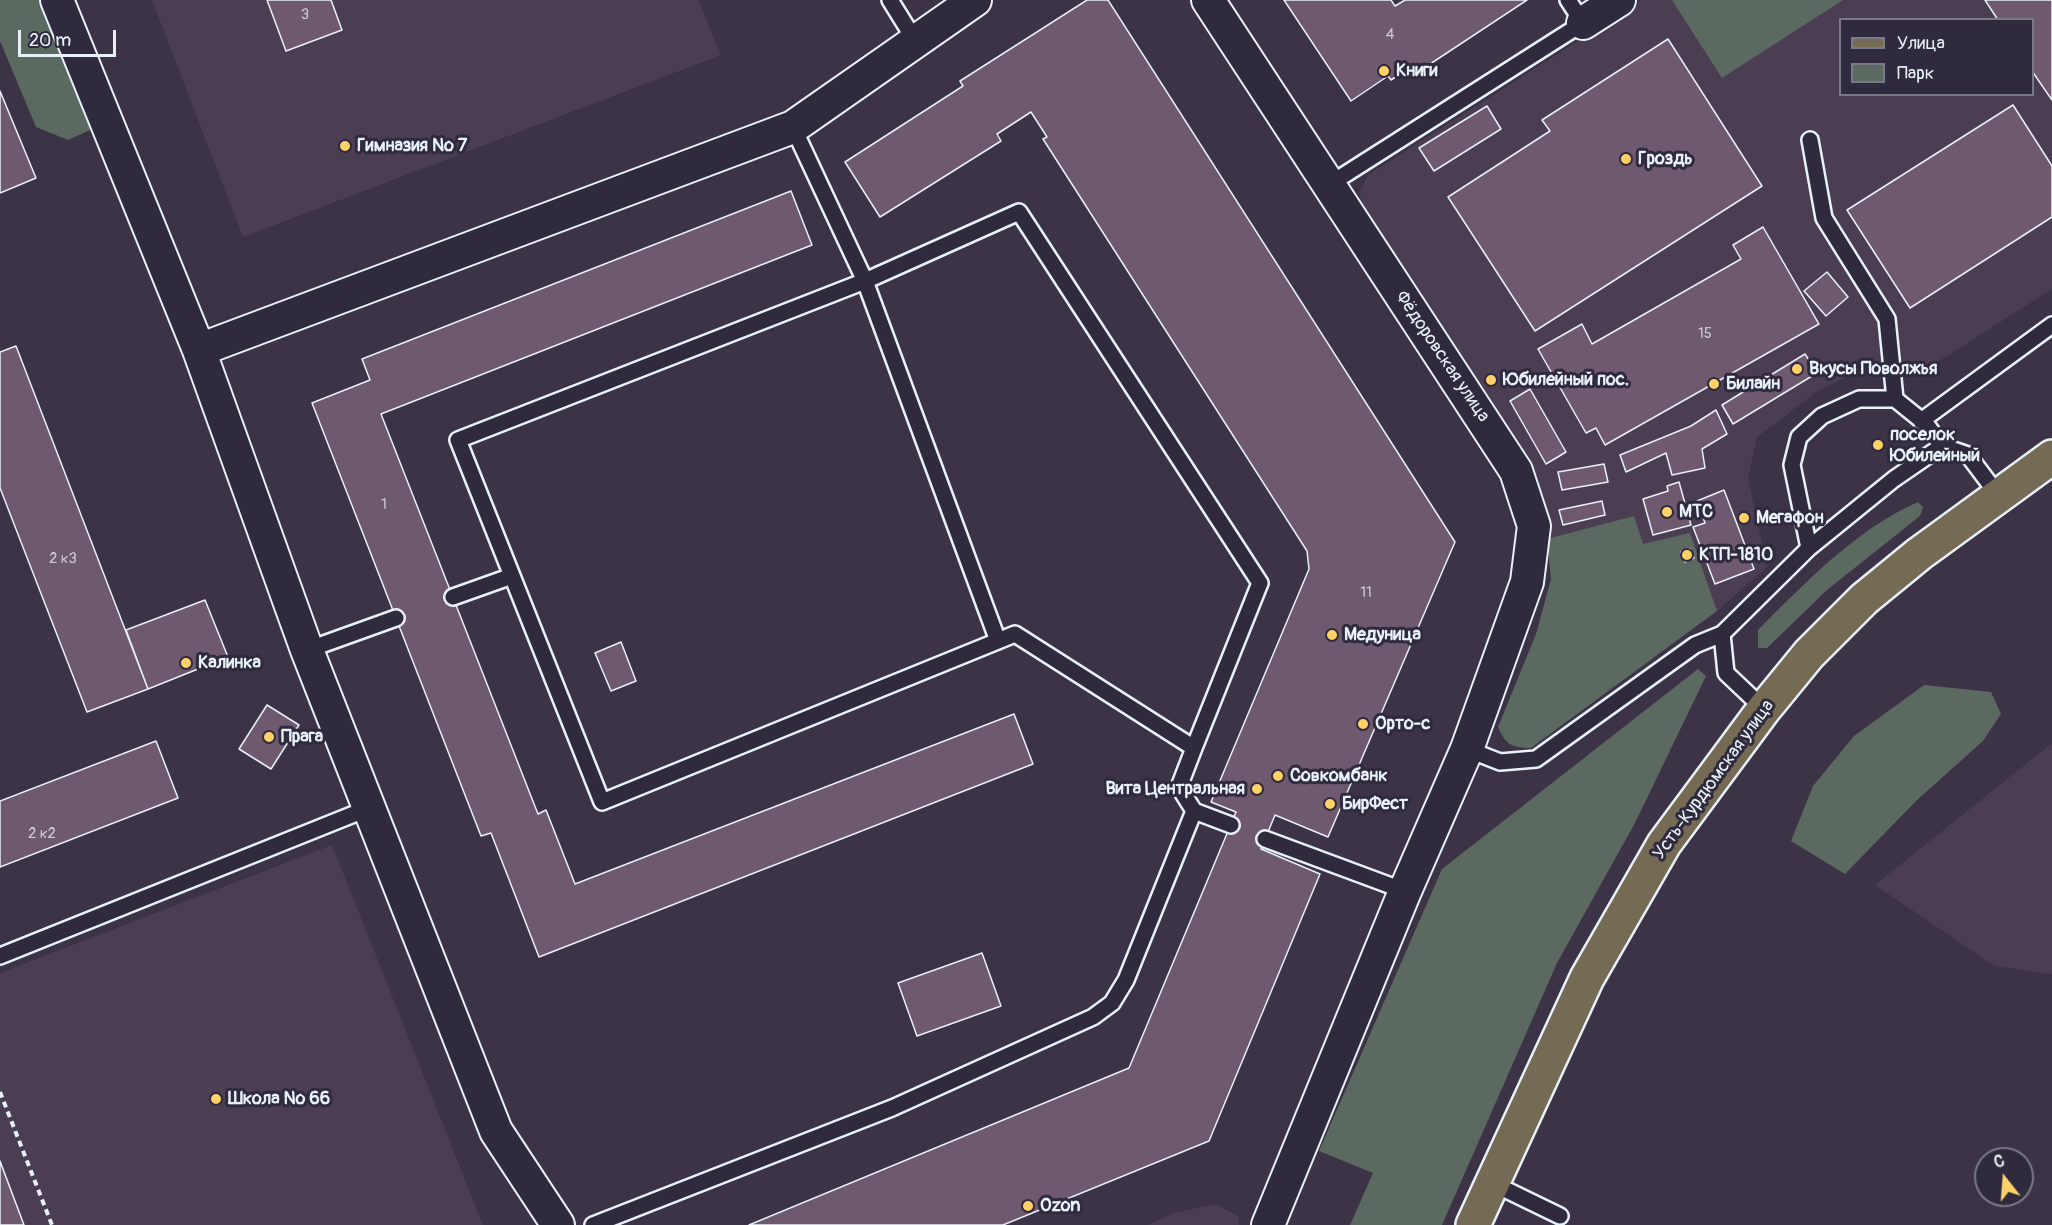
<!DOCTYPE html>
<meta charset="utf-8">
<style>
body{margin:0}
#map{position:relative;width:2052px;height:1225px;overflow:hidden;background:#3c3347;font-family:Pangolin,sans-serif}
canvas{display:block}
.legend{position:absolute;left:1839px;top:18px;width:195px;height:78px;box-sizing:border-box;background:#2f2a3d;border:2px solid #797a88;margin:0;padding:8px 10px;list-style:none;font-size:18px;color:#e8f1f8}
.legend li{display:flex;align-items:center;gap:12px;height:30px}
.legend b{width:30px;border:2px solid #797a88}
.north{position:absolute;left:1974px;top:1147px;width:60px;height:60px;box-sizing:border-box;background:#2f2a3d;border:2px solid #797a88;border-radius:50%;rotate:343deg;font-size:16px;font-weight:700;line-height:24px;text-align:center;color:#e8f1f8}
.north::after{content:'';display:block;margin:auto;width:21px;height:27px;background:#ffd166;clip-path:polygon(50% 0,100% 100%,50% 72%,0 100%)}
.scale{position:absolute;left:18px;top:30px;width:98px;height:27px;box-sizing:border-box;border:3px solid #e8f1f8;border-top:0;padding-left:8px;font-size:18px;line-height:21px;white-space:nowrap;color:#e8f1f8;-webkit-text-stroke:4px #2f2a3d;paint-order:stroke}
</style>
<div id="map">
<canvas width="2052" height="1225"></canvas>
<ul class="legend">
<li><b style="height:8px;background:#756b55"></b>Улица</li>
<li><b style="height:16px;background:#5b6960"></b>Парк</li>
</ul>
<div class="north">С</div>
<div class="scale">20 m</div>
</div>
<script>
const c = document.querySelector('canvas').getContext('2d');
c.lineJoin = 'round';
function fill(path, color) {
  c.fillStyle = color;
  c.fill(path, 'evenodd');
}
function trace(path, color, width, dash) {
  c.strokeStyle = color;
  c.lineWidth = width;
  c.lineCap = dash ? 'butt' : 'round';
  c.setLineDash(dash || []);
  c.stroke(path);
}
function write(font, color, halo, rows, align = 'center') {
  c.font = font + ' Pangolin,sans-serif';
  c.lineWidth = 6;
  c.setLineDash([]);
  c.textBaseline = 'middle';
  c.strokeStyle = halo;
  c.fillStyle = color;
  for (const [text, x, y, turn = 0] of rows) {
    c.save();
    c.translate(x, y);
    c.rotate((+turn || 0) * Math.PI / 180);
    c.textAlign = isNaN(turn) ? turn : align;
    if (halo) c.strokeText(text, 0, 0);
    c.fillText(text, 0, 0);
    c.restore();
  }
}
fill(new Path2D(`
 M152 0H698L721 55 243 237Z
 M1642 0H2052V289L1925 370H1862L1819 390 1757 437 1748 478 1767 567 1717 611 1690 534 1642 545 1634 517 1547 539 1365 214 1359 192 1368 175ZM1840 20H2032V94H1840Z
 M2052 743V974L1995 966 1875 885Z
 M332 845 483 1225H0V973Z
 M1216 1204 1239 1217V1225H1148L1173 1213Z`), '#4b3e53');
fill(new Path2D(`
 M0 0H46L99 126 68 140 36 127 0 41Z
 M1672 0H1843L1722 78Z
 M1918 502 1923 507 1920 516 1827 590 1767 648H1758V630C1806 582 1855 530 1918 502Z
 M1634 516 1643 544 1690 533 1717 611 1531 748C1512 748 1506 745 1498 727L1536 634 1551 579 1547 539Z
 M1698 669 1706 676 1635 823 1557 963 1442 1225H1350L1373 1173 1319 1151 1442 869Z
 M1924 685 1991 692 2001 714 1983 741 1916 801 1845 874 1791 841 1813 786 1854 736Z`), '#5b6960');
const building = new Path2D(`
 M267 0H331L342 30 286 51Z
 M1087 0H1108L1455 542 1328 837 1275 815 1261 849 1320 874 1209 1141 1003 1225H749L1129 1068 1236 812 1211 802 1309 569 1307 551 1043 139 1047 137 1031 112 997 134 1001 141 880 217 845 162 963 86 960 81Z
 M1284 0H1391L1395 6 1405 0H1527L1418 72 1414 65 1391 80 1388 76 1351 101Z
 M1985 0H2052V100L2032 71V20H1998Z
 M1668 39 1762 186 1535 331 1448 197 1550 131 1542 120Z
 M0 91 36 178 0 193Z
 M2013 105 2052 166V217L1910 308 1847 210Z
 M1487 106 1501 129 1434 171 1419 148Z
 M791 191 812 245 381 414 538 814 546 810 575 884 1014 714 1033 764 539 957 491 833 481 836 312 403 370 380 362 359Z
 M1763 227 1819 324 1605 445 1596 428 1586 433 1538 349 1582 324 1592 344 1741 259 1733 245Z
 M1827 272 1848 297 1826 316 1804 291Z
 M16 346 148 689 87 712 0 488V352Z
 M1805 354 1817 373 1733 424 1722 405Z
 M1530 389 1566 452 1546 464 1510 401Z
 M1716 410 1727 434 1702 449 1705 468 1672 475 1666 453 1626 472 1620 455 1691 426Z
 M1604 464 1608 482 1562 490 1558 472Z
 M1679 482 1691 525 1653 535 1643 499 1668 491 1667 486Z
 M1724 490 1754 569 1715 584 1693 527 1705 523 1697 501Z
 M1602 501 1605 515 1563 525 1559 510Z
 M1690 549 1694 558 1685 562 1681 552Z
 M205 600 228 657 148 689 126 630Z
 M621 642 636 681 611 691 595 653Z
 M267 705 299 725 271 769 239 749Z
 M156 741 178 798 0 867V801Z
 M982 953 1001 1006 917 1036 898 983Z
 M0 1161 24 1225H0Z`);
fill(building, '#6e596e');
trace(building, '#e8f1f8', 1.5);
const lane = new Path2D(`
 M890 0 916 42
 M793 127 865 281 998 641
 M1810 140 1824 218 1887 319 1895 399
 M1330 184 1583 23 1568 0
 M1019 212 1260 583 1194 748 1015 634 602 802 458 440 865 281Z
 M1921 421 2052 325
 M1809 548 1792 465 1799 437 1822 416 1859 399H1895L1926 424 1942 446 1968 455 1998 495
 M453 597 512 576
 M1722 634 1726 673 1764 709
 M307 650 396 618
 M1467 749 1500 762 1536 759 1695 645 1722 634 1809 548 1894 479 1942 446
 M1194 811 1231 825
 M1265 839 1405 891
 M0 956 369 808
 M1490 1182 1560 1216
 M593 1225 892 1108 1093 1017 1112 1003 1126 980 1194 811 1179 787 1194 748`);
const street = new Path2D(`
 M57 0 199 350 307 650 496 1131 558 1225
 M1208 0 1516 471 1534 526 1527 582 1467 749 1405 891 1268 1225
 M1583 23 1619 0
 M199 350 793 127 975 0`);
const primary = new Path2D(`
 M1473 1225 1587 978 1664 844 1764 709 1809 654 1864 599 1919 554 2052 457`);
trace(lane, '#e8f1f8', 20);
trace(street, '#e8f1f8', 36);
trace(primary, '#e8f1f8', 38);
trace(new Path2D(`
 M0 1092 52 1225`), '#e8f1f8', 4, [6, 4.5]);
trace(lane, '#2f2a3d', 15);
trace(street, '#2f2a3d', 32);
trace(primary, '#756b55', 33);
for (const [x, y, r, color] of [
 [1384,71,6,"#ffd166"],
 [345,146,6,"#ffd166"],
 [1626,159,6,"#ffd166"],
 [1797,369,6,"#ffd166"],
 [1491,380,6,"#ffd166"],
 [1714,384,6,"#ffd166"],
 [1878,445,6,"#ffd166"],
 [1667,512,6,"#ffd166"],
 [1744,518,6,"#ffd166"],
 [1687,555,6,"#ffd166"],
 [1332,635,6,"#ffd166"],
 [186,663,6,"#ffd166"],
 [1363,724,6,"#ffd166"],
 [269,737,6,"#ffd166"],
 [1278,776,6,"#ffd166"],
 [1257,789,6,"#ffd166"],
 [1330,804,6,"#ffd166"],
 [216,1099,6,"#ffd166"],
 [1028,1206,6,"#ffd166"]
]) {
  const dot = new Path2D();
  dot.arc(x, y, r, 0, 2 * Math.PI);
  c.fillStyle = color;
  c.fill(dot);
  trace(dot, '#2f2a3d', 2);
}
write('15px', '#cacbd6', null, [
 ["3",305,15],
 ["4",1390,35],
 ["15",1705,334],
 ["1",384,505],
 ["2 к3",63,559],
 ["11",1366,593],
 ["2 к2",42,834]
]);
write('bold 18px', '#e8f1f8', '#2f2a3d', [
 ["Книги",1396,71],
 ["Гимназия № 7",357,146],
 ["Гроздь",1638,159],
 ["Вкусы Поволжья",1809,369],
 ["Юбилейный пос.",1503,380],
 ["Билайн",1726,384],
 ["поселок",1890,435],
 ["Юбилейный",1890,456],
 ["МТС",1679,512],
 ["Мегафон",1756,518],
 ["КТП-1810",1699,555],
 ["Медуница",1344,635],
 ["Калинка",198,663],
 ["Орто-с",1375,724],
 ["Прага",281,737],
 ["Совкомбанк",1290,776],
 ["Вита Центральная",1245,789,"right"],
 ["БирФест",1342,804],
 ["Школа № 66",228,1099],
 ["Ozon",1040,1206]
], 'left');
write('18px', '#e8f1f8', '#2f2a3d', [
 ["Фёдоровская улица",1442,357,56],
 ["Усть-Курдюмская улица",1714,780,-54]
]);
</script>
